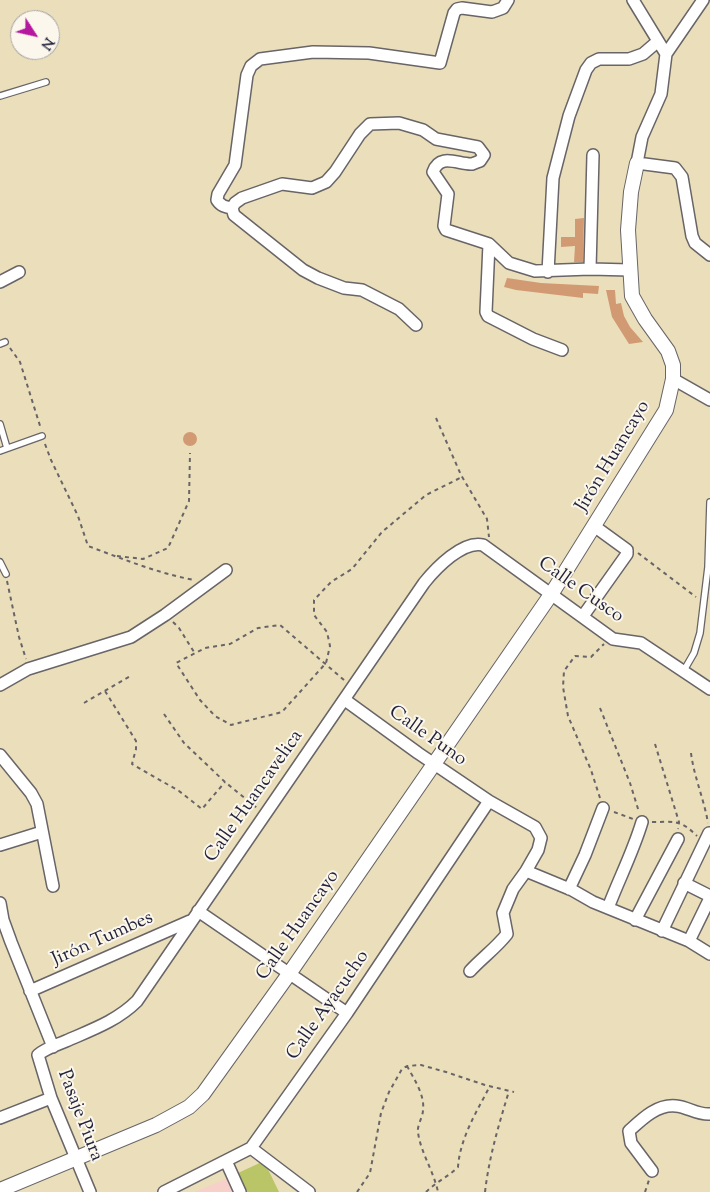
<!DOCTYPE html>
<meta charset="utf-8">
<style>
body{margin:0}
#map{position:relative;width:710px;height:1192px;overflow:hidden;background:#eadfba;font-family:"Sorts Mill Goudy",serif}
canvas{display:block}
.north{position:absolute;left:10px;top:10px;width:50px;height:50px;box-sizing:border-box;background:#fbf7ec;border:1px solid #a4a2a5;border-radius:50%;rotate:125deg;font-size:14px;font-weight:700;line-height:20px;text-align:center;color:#22223b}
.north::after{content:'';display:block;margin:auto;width:18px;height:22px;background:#b5179e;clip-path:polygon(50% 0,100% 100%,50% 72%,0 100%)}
</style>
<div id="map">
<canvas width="710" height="1192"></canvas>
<div class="north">N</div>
</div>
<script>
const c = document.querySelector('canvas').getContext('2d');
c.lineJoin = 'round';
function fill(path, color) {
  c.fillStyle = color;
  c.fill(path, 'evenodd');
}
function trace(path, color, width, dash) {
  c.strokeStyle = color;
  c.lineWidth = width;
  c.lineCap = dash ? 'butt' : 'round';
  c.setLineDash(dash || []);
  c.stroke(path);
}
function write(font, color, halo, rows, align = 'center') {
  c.font = font + ' "Sorts Mill Goudy",serif';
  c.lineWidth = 4;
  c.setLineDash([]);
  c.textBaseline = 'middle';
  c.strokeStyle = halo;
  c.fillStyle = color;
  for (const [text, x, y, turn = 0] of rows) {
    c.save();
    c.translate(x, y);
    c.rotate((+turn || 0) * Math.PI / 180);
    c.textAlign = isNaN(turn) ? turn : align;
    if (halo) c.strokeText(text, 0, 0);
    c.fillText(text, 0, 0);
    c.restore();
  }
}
fill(new Path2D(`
 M228 1178 233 1192H194Z`), '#f7d0c9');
fill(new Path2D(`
 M264 1161 279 1192H247L238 1173Z`), '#b9c567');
fill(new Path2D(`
 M584 218 583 262H574L575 246 561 247V237H575V219Z
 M507 278 541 283 599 286 598 294 583 293V298L516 290 504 287Z
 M606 290H615L616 304 621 303 624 316 630 327 643 342 629 344 612 317Z
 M183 439a7 7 0 1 1 14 0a7 7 0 1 1-14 0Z`), '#d29a73');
const service = new Path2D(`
 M0 96 46 82
 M0 344 5 342
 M0 424 7 448
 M0 451 42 436
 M0 562 6 574
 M683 672 694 653 700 633 708 567 710 502`);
const minor = new Path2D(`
 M633 0 666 54 661 94 642 137 637 163 675 168 682 177 692 236 695 243 710 255
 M666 54 703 0
 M232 208 235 203 242 198 282 184 312 188 326 182 335 172 360 134 370 124 399 123 423 130 436 139 478 147 484 155 480 161C477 162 475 163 472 164 459 165 440 152 433 172L448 194 444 226 446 230 489 244 509 263 535 271 590 269 630 270
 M232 208C225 207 221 206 217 200L218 194 235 165 247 75 251 66 260 59 313 52 369 53 440 63 454 13 457 9 462 8 492 12 503 8 508 0
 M232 208 234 215 303 270 318 278 344 288 362 290 399 309 416 325
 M489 244 486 312 488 316 533 339 562 350
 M590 269 593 155
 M548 272 553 178 569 116 586 70 591 63 599 59H629L643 54 657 42
 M0 282 19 272
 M673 379 710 400
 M583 616 627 554V550L594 526
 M0 685 28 669 131 637 165 615 226 570
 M345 700 418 753 489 801 535 827 541 838 538 850 526 871 513 889 503 913 507 934C496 948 482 958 470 971
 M0 755 31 793 37 804 53 886
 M0 845 42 832
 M526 871 572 890 593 902 689 941 710 954
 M684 883 710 896
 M569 889 585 855 603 808
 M0 903 3 920 11 942 53 1047
 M608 908C619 879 633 852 642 822
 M198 911 347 1013
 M635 920 678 839
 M662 931 709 833
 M689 941 710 898
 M30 991 190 921
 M0 1118 51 1098
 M251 1148 309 1192
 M226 1161 240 1192
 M652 1171 631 1143 629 1131C642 1119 657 1104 676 1106 688 1107 697 1115 710 1114
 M90 1192 51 1098 38 1055C46 1048 57 1045 66 1041 91 1030 117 1021 137 1001L424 583C436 568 463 540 483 545L613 639 641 643 710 689
 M164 1192 251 1148 347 1013 489 801`);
const tertiary = new Path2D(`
 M0 1190 156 1125 189 1107 203 1094 289 974 552 593 666 410 673 379V365L668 351 645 319 632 296 628 230 631 192 637 163`);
trace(service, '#686467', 8);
trace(minor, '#686467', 14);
trace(tertiary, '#686467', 16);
trace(new Path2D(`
 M10 348 20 362 41 429
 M436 418 461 475 487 519 489 537
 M45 444 51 460 78 516 88 546C123 559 157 573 194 580
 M638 553 696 597
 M117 556 143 559 168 548 189 501 190 453
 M7 581 19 637 26 659
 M173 622 179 628 194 652
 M344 680 280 625 258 628 230 644 205 648 176 663 200 700 215 716 231 725 282 712 326 663 330 646 327 632 314 615V600L331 582 352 569 382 532 426 495 462 477
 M105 691 136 741V749L132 764 179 791 202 809 225 782
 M84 703 132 675
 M600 708 630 783 639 812
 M164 714 184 743 225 782 257 808
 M655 744 679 822 678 829
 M691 753C694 777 704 799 708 823
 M600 798 591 770 568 716 563 687 564 671 575 656 591 657 604 644
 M614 812 633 819
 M652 822C674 822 680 819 697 836
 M407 1066C414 1079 425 1095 423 1110 423 1117 417 1125 418 1132 420 1151 434 1172 438 1192
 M357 1192 370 1173 381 1113 389 1092 402 1069 407 1066 421 1065 446 1072 485 1085 514 1092
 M426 1192C436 1182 448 1177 458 1167 460 1138 477 1111 490 1086
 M485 1192C489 1157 499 1124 509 1091
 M645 1192 649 1180`), '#686467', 2, [4, 4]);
trace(service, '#fff', 5.5);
trace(minor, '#fff', 11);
trace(tertiary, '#fff', 14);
write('19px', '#22223b', '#fbf7ec', [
 ["Jirón Huancayo",614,457,-59],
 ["Calle Cusco",580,591,35],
 ["Calle Puno",427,737,35],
 ["Calle Huancavelica",255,797,-55],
 ["Calle Huancayo",299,926,-55],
 ["Jirón Tumbes",103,940,-24],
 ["Calle Ayacucho",329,1006,-55],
 ["Pasaje Piura",79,1116,69]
]);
</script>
